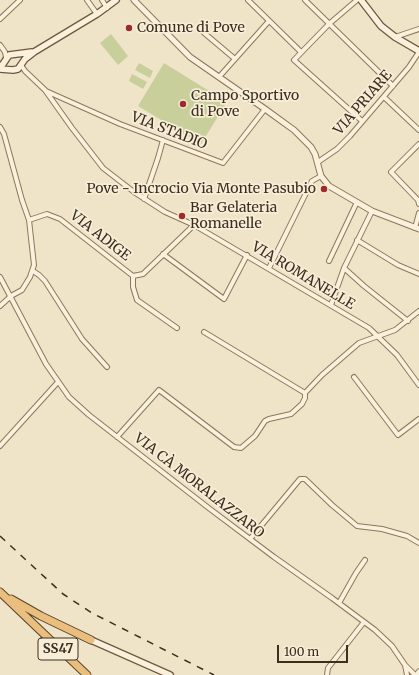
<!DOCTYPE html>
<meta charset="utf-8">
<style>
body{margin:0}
#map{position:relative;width:419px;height:675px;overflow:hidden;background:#f0e4c8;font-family:Merriweather,serif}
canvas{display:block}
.scale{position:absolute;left:277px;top:645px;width:71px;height:18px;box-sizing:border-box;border:2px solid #3d2e20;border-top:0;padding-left:5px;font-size:12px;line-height:14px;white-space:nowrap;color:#3d2e20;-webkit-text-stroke:3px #f7eed8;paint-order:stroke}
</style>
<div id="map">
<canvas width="419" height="675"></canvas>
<div class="scale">100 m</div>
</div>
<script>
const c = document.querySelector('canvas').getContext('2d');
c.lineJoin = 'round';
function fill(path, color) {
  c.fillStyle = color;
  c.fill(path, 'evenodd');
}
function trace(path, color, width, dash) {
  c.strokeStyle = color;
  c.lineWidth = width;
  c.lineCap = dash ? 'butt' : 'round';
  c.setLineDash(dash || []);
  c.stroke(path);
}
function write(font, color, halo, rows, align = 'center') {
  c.font = font + ' Merriweather,serif';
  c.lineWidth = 3.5;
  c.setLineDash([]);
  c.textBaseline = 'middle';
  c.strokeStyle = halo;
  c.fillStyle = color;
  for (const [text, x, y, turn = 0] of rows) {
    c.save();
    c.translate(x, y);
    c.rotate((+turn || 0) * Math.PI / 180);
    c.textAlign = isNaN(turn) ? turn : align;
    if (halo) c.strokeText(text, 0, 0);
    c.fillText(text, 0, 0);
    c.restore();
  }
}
fill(new Path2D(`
 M111 34 128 56 118 65 100 43Z
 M139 63 153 71 150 78 135 70Z
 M164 63 227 102 201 144 138 106Z
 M132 74 147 82 143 89 129 81Z`), '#c9cf9b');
const minor = new Path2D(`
 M87 0 97 14
 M102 0 107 8
 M248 0 301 52
 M305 0 393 86
 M357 0 329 24 294 60 362 121
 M0 19 20 0
 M203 32 235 59
 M395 37 419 29
 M0 45 5 52 6 58
 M21 65 25 71 45 90 72 128 103 168 134 192 165 212 194 225 369 328 397 355 419 385
 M219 77 269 21
 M46 91 120 124 223 163 265 109
 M384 97 419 130
 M0 127 4 134 22 200 29 220 34 265 30 277 22 290 11 296 0 306
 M419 144 391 172 418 200 419 204
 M318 162 337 149 350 136 409 67 419 52
 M144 199 158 158 163 140
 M29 220 47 214 60 219 133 276 143 274 194 225
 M415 228 419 213
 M357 240 398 265 419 274
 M163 254 224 299 247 255
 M329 261 357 202
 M269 268 312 181 321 176
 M344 268 364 286 408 321
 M33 271 39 275 45 281 82 339 107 367
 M133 276V287L137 300 177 328
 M0 277 46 364 69 397 89 415 210 509 274 557 332 598 375 630 392 646 405 665 415 675
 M331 305 344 268 372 211
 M204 332 305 393
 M354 377 398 435 419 419
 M305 393 322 375 359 343 395 330 419 311
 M117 437 159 390 234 447 241 448 255 436 265 421 269 419 291 414 302 404 305 398V393
 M0 446 58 382
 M250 539 300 479H305L332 505 357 526 382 529 407 536 419 543
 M339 603 356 573 365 560
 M405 665 407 675
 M327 675 328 668 364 622`);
const tertiary = new Path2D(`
 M134 0 190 57 265 109 294 130 311 147 315 154 321 176 329 186 372 211 419 229
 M417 675 419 672`);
const secondary = new Path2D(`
 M361 0 381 26 395 37 419 51
 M0 67 3 64 9 55 32 52
 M0 69 13 70 18 69 25 59 34 52 97 14 116 0
 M91 640 170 675`);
const trunk = new Path2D(`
 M0 592 87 675
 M11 599 41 616 91 640`);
trace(minor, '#8d765c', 6);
trace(tertiary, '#8d765c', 7);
trace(secondary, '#6f573f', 8);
trace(trunk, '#5b4430', 9);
trace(minor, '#faf1dc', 4);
trace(tertiary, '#faf1dc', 5);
trace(secondary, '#faf1dc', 5.5);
trace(trunk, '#eabe7c', 7);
trace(new Path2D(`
 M0 536 63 594 92 613 214 675`), '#3d2e20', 1.5, [7, 7]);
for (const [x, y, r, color] of [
 [129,28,4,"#9e2a2b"],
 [183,104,4,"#9e2a2b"],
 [324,189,4,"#9e2a2b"],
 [182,216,4,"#9e2a2b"]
]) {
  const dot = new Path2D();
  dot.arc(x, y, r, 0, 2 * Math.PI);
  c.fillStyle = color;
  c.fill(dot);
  trace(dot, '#f7eed8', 1.5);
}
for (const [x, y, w] of [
 [58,649,40]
]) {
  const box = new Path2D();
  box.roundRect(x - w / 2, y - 11, w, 22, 3);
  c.fillStyle = '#f7eed8';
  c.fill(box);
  trace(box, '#3d2e20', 1);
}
write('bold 13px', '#3d2e20', null, [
 ["SS47",58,649]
]);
write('14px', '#3d2e20', '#f7eed8', [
 ["Comune di Pove",137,28],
 ["Campo Sportivo",191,96],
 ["di Pove",191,112],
 ["Pove - Incrocio Via Monte Pasubio",316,189,"right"],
 ["Bar Gelateria",190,208],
 ["Romanelle",190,224]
], 'left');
write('14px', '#3d2e20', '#f7eed8', [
 ["VIA PRIARE",363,103,-49],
 ["VIA STADIO",169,131,21],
 ["VIA ADIGE",100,236,38],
 ["VIA ROMANELLE",303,276,31],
 ["VIA CÀ MORALAZZARO",199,486,38]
]);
</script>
